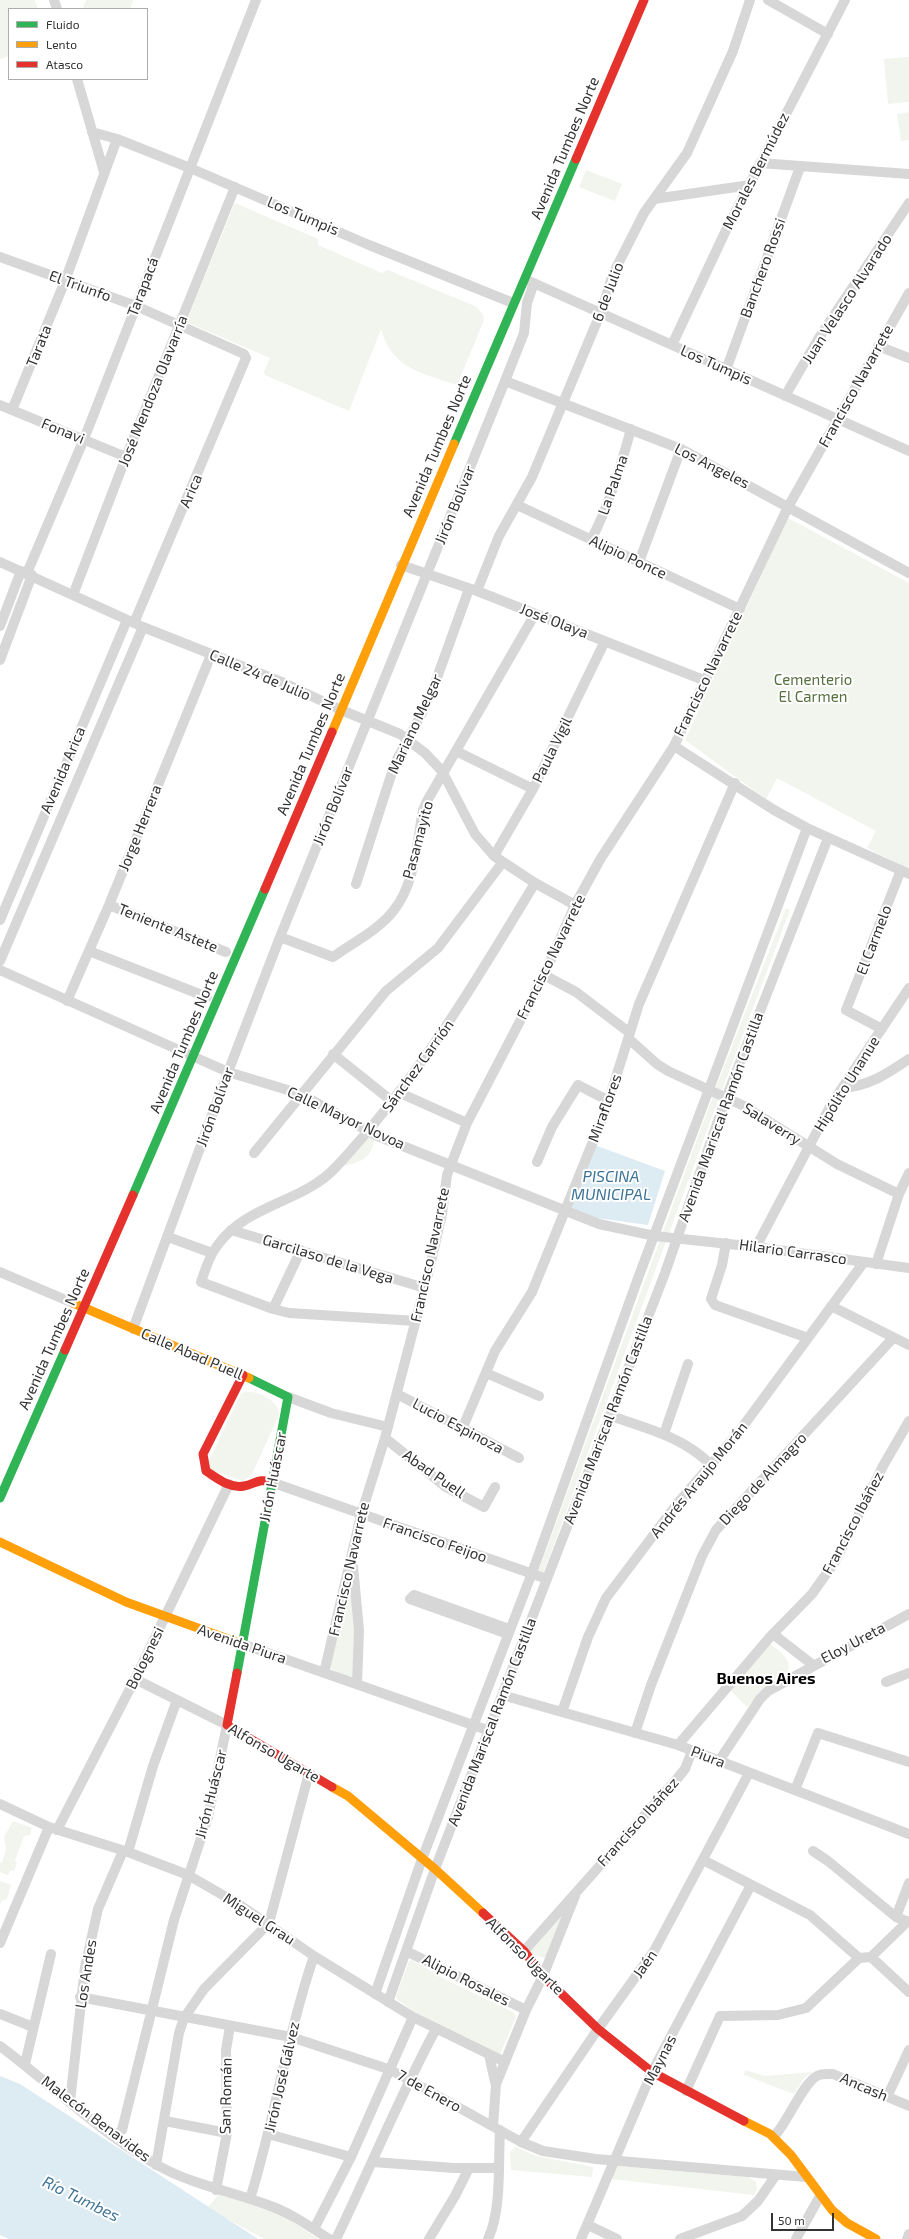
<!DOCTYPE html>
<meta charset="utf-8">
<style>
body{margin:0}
#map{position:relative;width:909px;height:2239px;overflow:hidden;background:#fff;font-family:"Exo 2",sans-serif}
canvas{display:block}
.legend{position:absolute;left:8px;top:8px;width:140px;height:72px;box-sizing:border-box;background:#fff;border:1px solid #adadad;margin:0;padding:5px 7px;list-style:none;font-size:12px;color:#333}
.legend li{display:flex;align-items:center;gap:8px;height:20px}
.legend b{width:20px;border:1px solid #adadad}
.scale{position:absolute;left:771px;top:2213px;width:63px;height:18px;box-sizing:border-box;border:2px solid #333;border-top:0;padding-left:5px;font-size:12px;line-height:14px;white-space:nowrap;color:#333;-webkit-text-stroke:3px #fff;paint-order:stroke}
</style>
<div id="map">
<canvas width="909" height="2239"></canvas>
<ul class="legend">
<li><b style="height:5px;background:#30b455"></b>Fluido</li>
<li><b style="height:5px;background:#ff9f0a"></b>Lento</li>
<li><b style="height:5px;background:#e5322d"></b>Atasco</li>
</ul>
<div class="scale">50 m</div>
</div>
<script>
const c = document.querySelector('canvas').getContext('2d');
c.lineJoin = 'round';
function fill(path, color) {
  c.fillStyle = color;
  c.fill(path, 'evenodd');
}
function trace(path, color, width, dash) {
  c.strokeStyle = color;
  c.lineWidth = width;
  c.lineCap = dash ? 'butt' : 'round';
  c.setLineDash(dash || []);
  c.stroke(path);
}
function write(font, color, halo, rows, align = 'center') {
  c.font = font + ' "Exo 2",sans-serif';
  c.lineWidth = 4;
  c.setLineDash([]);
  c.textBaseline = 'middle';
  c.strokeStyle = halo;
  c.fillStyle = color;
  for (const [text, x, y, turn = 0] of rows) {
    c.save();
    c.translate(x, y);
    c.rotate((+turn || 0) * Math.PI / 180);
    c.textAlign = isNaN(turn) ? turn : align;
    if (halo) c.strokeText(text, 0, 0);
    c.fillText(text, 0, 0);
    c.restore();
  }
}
fill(new Path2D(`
 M0 0H35L38 9H9V56L0 59Z
 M86 0H133L130 9H89L83 7Z
 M909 57V102L888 104 884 59Z
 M909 112V140L901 141 897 114Z
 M586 170 622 184 615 201 579 187Z
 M235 203 318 239V245L382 273 388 270 477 307 483 315 484 320 457 385C422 373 392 369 381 329L349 411 265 375 264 372 270 358 186 322Z
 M788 518 909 583V870L867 848 876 831 777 778 766 799 685 740Z
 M786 908 790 910 721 1093 715 1090Z
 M714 1093 720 1095 542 1577 537 1575Z
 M368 1131 375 1135C372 1162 359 1162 336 1168Z
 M244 1392C258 1390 279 1400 279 1415L252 1474 243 1481 210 1470 209 1460 241 1394Z
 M352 1590 354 1592 355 1677 351 1678 329 1668 350 1591Z
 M768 1642C778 1651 792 1657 788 1671L765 1688 747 1707 729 1689Z
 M13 1821 32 1828 30 1835 24 1836 15 1860 17 1863 14 1871 11 1870 8 1875 0 1872V1862L2 1863 6 1849 4 1837Z
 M0 1881 11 1885 7 1899 2 1901 0 1905Z
 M566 1907 547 1956 544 1958 530 1954V1951Z
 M412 1960 448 1981 513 2012 516 2017 500 2054 434 2025 398 2000 396 1997 409 1961Z
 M745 2070 765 2076 813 2072 804 2078 794 2094 744 2075Z
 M516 2147 536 2156 593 2167 592 2177 511 2170 510 2152Z
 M617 2166 748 2177 756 2182 757 2190 754 2195 611 2179Z
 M220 2193 282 2214 318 2239H264L207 2208Z`), '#f1f5ed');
fill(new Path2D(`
 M592 1144 665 1171 648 1225 597 1218 566 1206Z
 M0 2076 20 2084 258 2239H9L0 2235Z`), '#ddebf3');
trace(new Path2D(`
 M54 0 57 9
 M768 0 828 34
 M77 79 104 172
 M92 132 117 139 190 168 369 245 513 303
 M760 163 909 174
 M654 199 750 185
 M0 257 136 306 244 354 246 358 134 623
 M529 281 909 451
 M672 345 727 228 845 0
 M878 346 909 358
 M726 370 800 167
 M505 381 681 449 909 573
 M785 396 820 336 909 203
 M0 405 126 457
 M12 410 65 281 117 139
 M517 505 740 609
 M591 540C609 506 621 466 631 429
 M0 562 143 627 284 683 341 710 400 734 425 753 442 771 475 834 494 856 535 883 575 905
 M639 562 681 449
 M401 565 477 591 706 681
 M27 573 84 439 256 0
 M477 591 499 536 532 477 601 312 613 274 644 213 687 153 733 51 750 0
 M73 595 126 457 235 187
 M0 626 21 571
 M0 660 32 575
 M674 746 774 810 807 828 909 874
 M456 751 533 789
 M494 856 533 789 605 641
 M356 884 395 763 423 711 434 686 469 589
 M109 905 226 952
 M0 920 127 620
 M280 937 333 957C352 943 379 930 394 910 415 884 417 842 423 810L427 801 535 614
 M89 951 207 997
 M0 961 143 627
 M0 970 228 1072 301 1094 375 1135 599 1224 655 1236 756 1247 909 1268
 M544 975 576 992 630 1033
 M67 1001 109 905 211 655
 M882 1029 846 1010 901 870
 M629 1039 657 1064 668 1071 744 1106 837 1164 899 1194
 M333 1054 393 1102
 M842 1088C869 1086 887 1074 909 1059
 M400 1093 467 1123
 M254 1153 386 991 438 948 502 863
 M537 1162 552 1127 578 1085 609 1101
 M231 1230 425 1288
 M168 1237 212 1253
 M726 1243 722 1265 711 1299 715 1305 808 1338
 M756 1247 832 1103 909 988
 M876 1264 899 1194 909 1173
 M0 1272 73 1303
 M831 1306 909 1345
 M273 1309 301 1250
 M416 1321 289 1313 273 1309 201 1282C205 1270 209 1256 217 1246 246 1204 303 1203 336 1167 416 1082 475 983 535 883
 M133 1329 228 1072 280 937 505 381 524 333 527 303 534 283
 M486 1373 539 1396
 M397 1394 519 1458
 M288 1397 331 1413 388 1427
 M611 1416C646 1428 683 1437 710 1464
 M463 1427 495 1351 532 1292 605 1112 639 1004 735 783
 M664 1434 688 1364
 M385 1438 446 1487 484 1507 495 1487
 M271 1482 547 1579
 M353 1566 359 1630 357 1684
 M508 1634 410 1599 414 1595 509 1629
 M773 1634 813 1665
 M242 1644 490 1731
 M324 1673 361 1515 385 1438 429 1270 442 1214 447 1175 467 1123 544 975 575 905 601 858 674 746 788 507 909 293
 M886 1682 909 1673
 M502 1695 678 1745 909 1834
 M562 1712 588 1637 606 1598 677 1504 738 1433 864 1262
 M635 1733 651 1685 702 1556 716 1530 893 1338
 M678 1745 770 1637 812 1594 836 1560 883 1466 909 1421
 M719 1761 760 1699 768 1691 909 1614
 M795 1790 818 1733 909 1762
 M0 1804 49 1827 128 1852 188 1875 240 1905 314 1956 413 2017 505 2062
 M57 1830 135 1679 229 1484
 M813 1851 828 1861 896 1917 909 1922
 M128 1852 153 1766 177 1700
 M703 1860 810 1915 859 1958
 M896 1917 909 1883
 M0 1943 49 1827
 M406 1951 526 2010
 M524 1951 676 1780 685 1769 692 1751
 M871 1957 909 1992
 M375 1994 422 1859 532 1573 637 1281 807 828
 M80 1997 291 2037 391 2070 521 2142 543 2151 596 2159 806 2177
 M388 2002 435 1869 665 1273 726 1098 828 838
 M0 2014 33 2027
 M0 2046C52 2085 100 2133 157 2165 193 2185 230 2191 268 2205 291 2213 309 2226 329 2239
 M489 2055 495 2082
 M25 2064 51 1954
 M686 2091 720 2016 778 2015 806 2008 859 1958 871 1957 908 1921
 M887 2097 909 2050
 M70 2102 85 1967 98 1909 123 1851
 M165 2121 227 2133
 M493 2126 496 2084 526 2010 543 1976 575 1896
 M777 2133C788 2120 805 2081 817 2076 822 2073 827 2074 833 2074L909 2106
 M268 2134 351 2157
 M115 2136 122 2130 174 1920 208 1817 227 1725 135 1679
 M521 2142 598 2029 654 1951 749 1773
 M373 2162 454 2168H498
 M156 2165 179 2033 184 2018 204 1989 269 1923 309 1773
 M216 2190 227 2133 226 2050 230 2026
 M250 2199C275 2119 287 2035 314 1956
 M588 2225 617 2239
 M314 2229 351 2157 413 2017
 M336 2239C370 2169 399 2097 436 2029
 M429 2239 455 2196 469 2168
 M488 2239C502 2209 498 2163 500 2130
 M581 2239 652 2072 751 1885
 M680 2239 742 2216 758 2201 776 2175
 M796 2239 820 2196
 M907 2239 909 2234`), '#d7d7d7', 10);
trace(new Path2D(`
 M454 444 576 159
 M133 1195 265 889
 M0 1498 65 1350
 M237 1673 288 1397 249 1378`), '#30b455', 9);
trace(new Path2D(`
 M332 732 454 444
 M73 1303 249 1378
 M0 1542 126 1602 242 1644
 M332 1787 348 1796 435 1869 483 1913
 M744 2121 770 2134 791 2155 832 2210 847 2223 876 2239`), '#ff9f0a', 9);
trace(new Path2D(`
 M576 159 644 0
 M265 889 332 732
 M65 1350 133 1195
 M243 1375 203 1454 206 1471C217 1478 230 1489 244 1486 255 1484 259 1478 271 1482
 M237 1673 227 1725 332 1787
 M483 1913 524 1951 543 1976 598 2029 652 2072 744 2121`), '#e5322d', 9);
write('15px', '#333', '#fff', [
 ["Avenida Tumbes Norte",565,148,-67],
 ["Morales Bermúdez",756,171,-63],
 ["Los Tumpis",303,216,23],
 ["Banchero Rossi",763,268,-70],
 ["El Triunfo",80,286,20],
 ["Tarapacá",143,287,-69],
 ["6 de Julio",608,292,-69],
 ["Juan Velasco Alvarado",847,299,-57],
 ["Tarata",39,346,-68],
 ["Los Tumpis",716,365,24],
 ["Francisco Navarrete",856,386,-61],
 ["José Mendoza Olavarría",153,391,-68],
 ["Fonavi",63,431,22],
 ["Avenida Tumbes Norte",437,446,-67],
 ["Los Angeles",712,466,27],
 ["La Palma",613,485,-71],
 ["Arica",191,491,-67],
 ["Jirón Bolívar",455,505,-68],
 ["Alipio Ponce",628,557,25],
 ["José Olaya",554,621,21],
 ["Francisco Navarrete",708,674,-64],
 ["Calle 24 de Julio",260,675,23],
 ["Mariano Melgar",415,724,-65],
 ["Avenida Tumbes Norte",311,744,-67],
 ["Paula Vigil",552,750,-64],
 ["Avenida Arica",63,770,-67],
 ["Jirón Bolívar",333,806,-68],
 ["Jorge Herrera",140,828,-68],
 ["Pasamayito",418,840,-75],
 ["Teniente Astete",168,928,22],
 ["El Carmelo",874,940,-69],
 ["Francisco Navarrete",551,957,-64],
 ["Avenida Tumbes Norte",184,1042,-67],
 ["Sánchez Carrión",418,1066,-54],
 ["Hipólito Unanue",847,1084,-58],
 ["Jirón Bolívar",215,1107,-70],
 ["Miraflores",605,1108,-70],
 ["Avenida Mariscal Ramón Castilla",721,1117,-70],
 ["Calle Mayor Novoa",346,1118,25],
 ["Salaverry",772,1124,32],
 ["Hilario Carrasco",793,1252,8],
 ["Francisco Navarrete",430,1255,-78],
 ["Garcilaso de la Vega",328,1259,17],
 ["Avenida Tumbes Norte",54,1339,-66],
 ["Calle Abad Puell",192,1354,23],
 ["Avenida Mariscal Ramón Castilla",608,1420,-69],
 ["Lucio Espinoza",458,1426,28],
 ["Abad Puell",434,1474,35],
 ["Jirón Huáscar",273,1477,-79],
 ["Diego de Almagro",763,1479,-47],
 ["Andrés Araujo Morán",699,1480,-51],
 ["Francisco Ibáñez",853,1523,-62],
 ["Francisco Feijoo",435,1540,19],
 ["Francisco Navarrete",349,1569,-77],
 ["Eloy Ureta",853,1643,-28],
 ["Avenida Piura",242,1644,19],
 ["Bolognesi",145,1658,-64],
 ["Avenida Mariscal Ramón Castilla",492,1722,-69],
 ["Alfonso Ugarte",274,1753,30],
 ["Piura",708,1757,21],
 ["Jirón Huáscar",211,1794,-76],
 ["Francisco Ibáñez",638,1822,-48],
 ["Miguel Grau",259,1919,33],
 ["Alfonso Ugarte",525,1956,45],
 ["Jaén",645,1964,-55],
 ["Los Andes",86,1974,-81],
 ["Alipio Rosales",466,1980,27],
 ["Maynas",660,2060,-63],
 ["Jirón José Gálvez",282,2077,-77],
 ["Ancash",864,2087,23],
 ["7 de Enero",429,2091,29],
 ["San Román",226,2096,-89],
 ["Malecón Benavides",96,2119,37]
]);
write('15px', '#56703f', '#fff', [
 ["Cementerio",813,680],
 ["El Carmen",813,697]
]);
write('italic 16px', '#3f7597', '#fff', [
 ["PISCINA",611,1177],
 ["MUNICIPAL",611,1195],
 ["Río Tumbes",81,2199,26]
]);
write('bold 16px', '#000', '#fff', [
 ["Buenos Aires",766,1679]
]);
</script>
